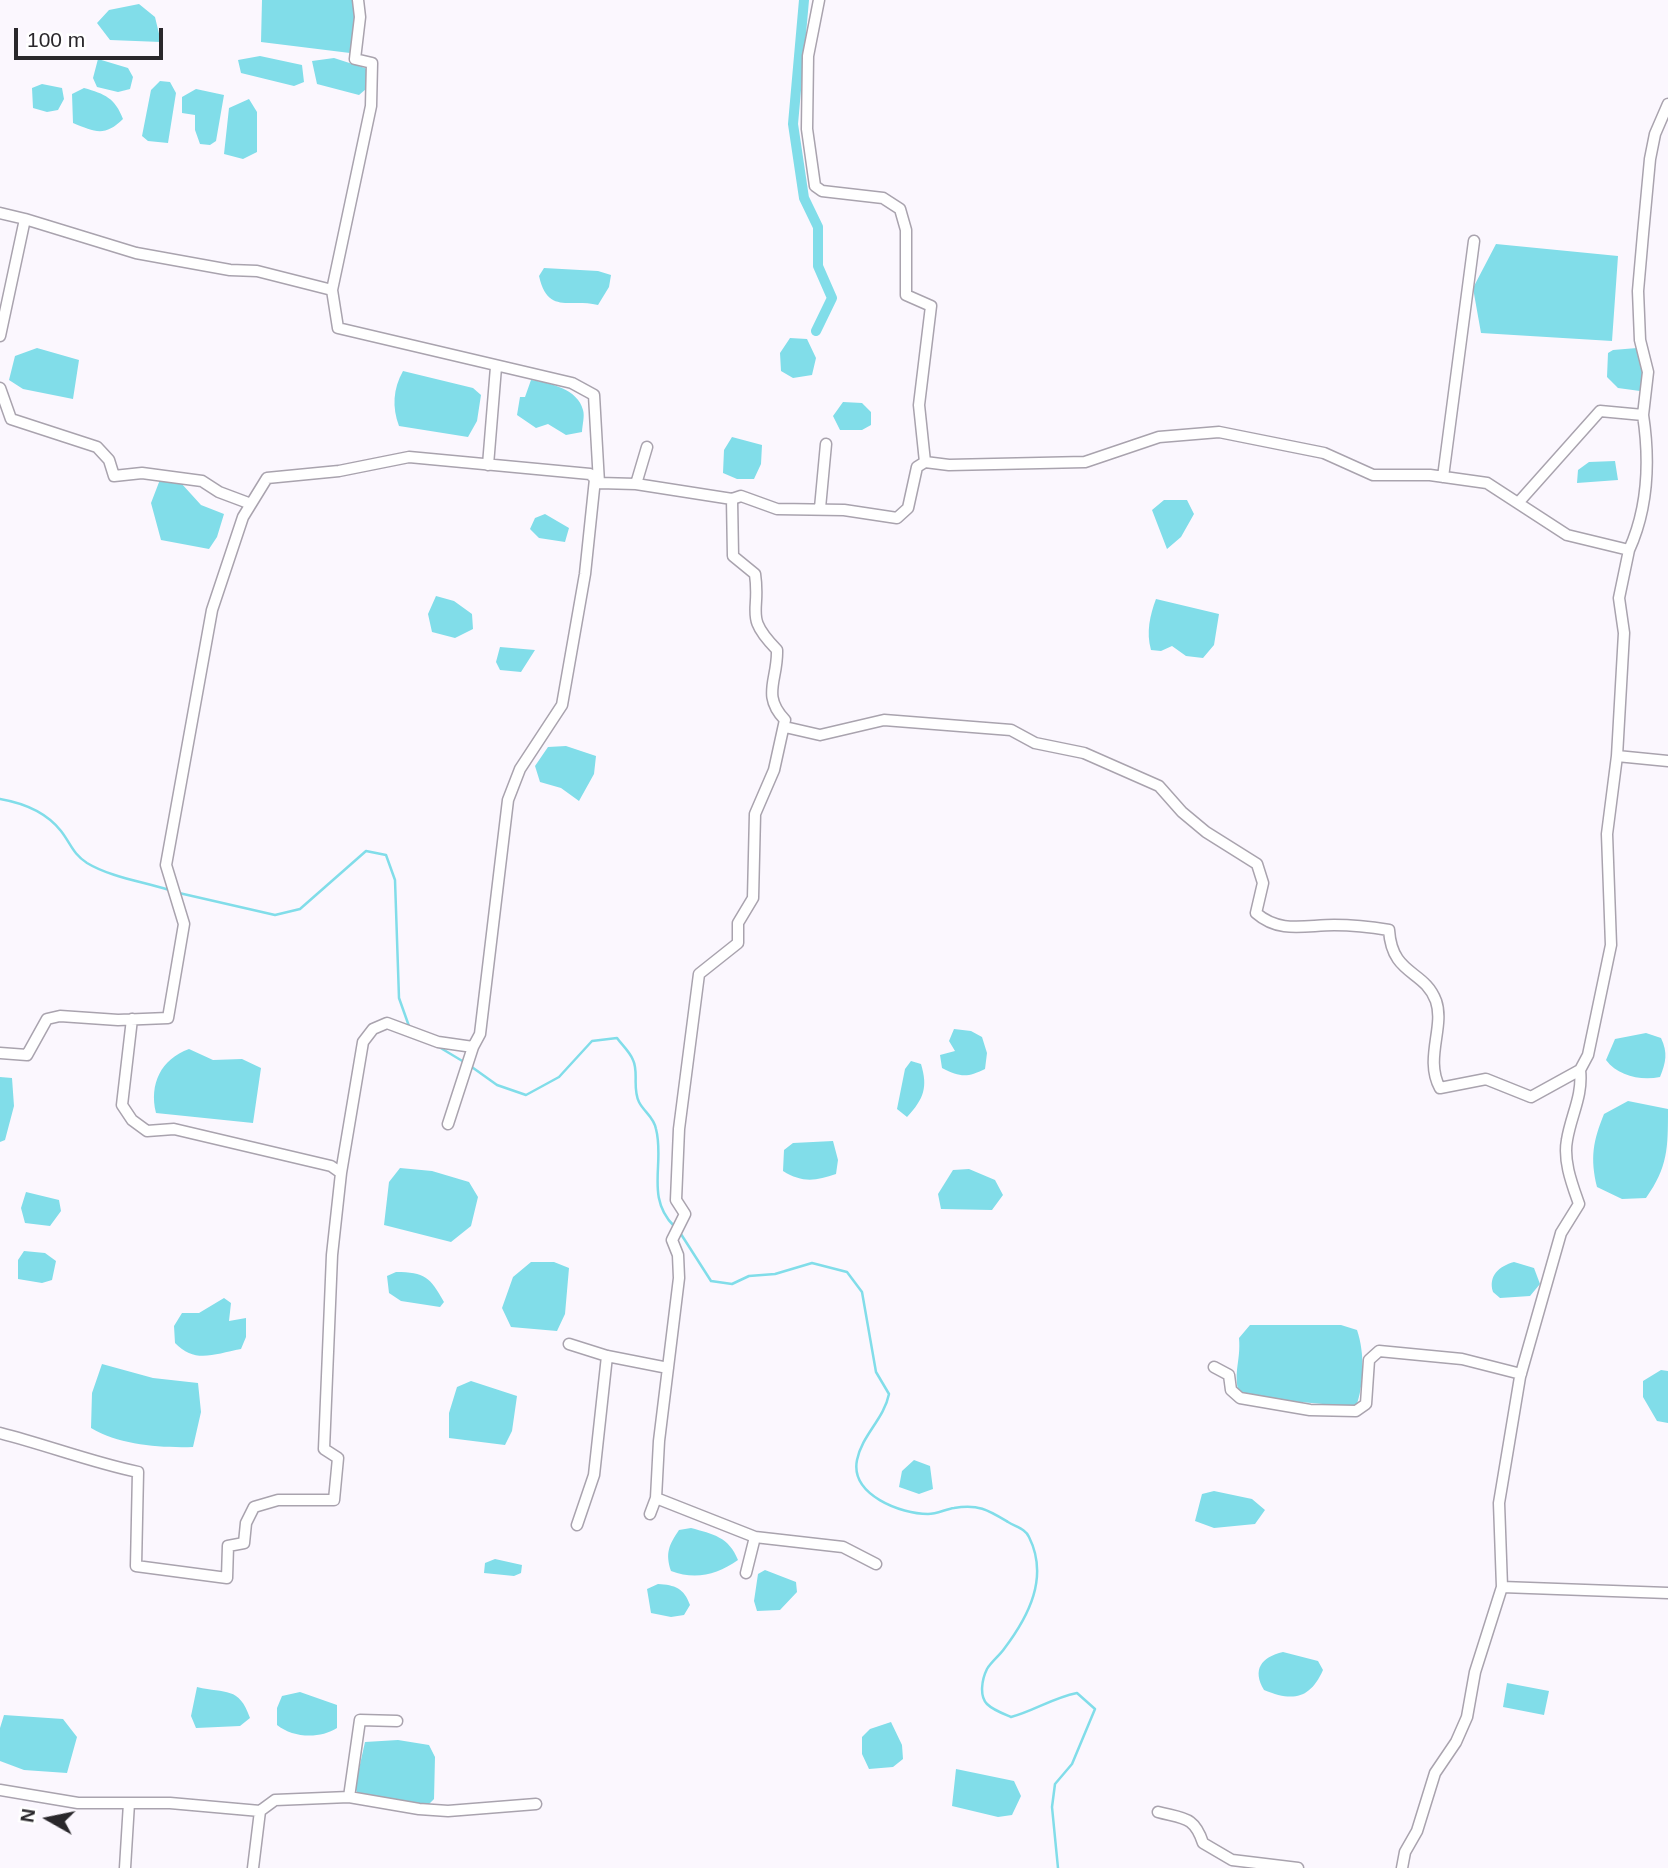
<!DOCTYPE html>
<style>
body{margin:0}
#map{position:relative;width:1668px;height:1868px;overflow:hidden;background:#fbf7fe;font-family:Arial,sans-serif}
canvas{display:block}
.north{position:absolute;left:14px;top:1784px;width:70px;height:70px;-webkit-text-stroke:5px #fff;paint-order:stroke;rotate:279deg;font-size:19px;font-weight:700;line-height:28px;text-align:center;color:#29272b}
.north::after{content:'';display:block;margin:auto;width:24px;height:32px;background:#29272b;clip-path:polygon(50% 0,100% 100%,50% 72%,0 100%)}
.scale{position:absolute;left:14px;top:28px;width:149px;height:32px;box-sizing:border-box;border:4px solid #29272b;border-top:0;padding-left:9px;font-size:21px;line-height:24px;white-space:nowrap;color:#29272b;-webkit-text-stroke:5px #fff;paint-order:stroke}
</style>
<div id="map">
<canvas width="1668" height="1868"></canvas>
<div class="north">N</div>
<div class="scale">100 m</div>
</div>
<script>
const c = document.querySelector('canvas').getContext('2d');
c.lineJoin = 'round';
function fill(path, color) {
  c.fillStyle = color;
  c.fill(path, 'evenodd');
}
function trace(path, color, width, dash) {
  c.strokeStyle = color;
  c.lineWidth = width;
  c.lineCap = dash ? 'butt' : 'round';
  c.setLineDash(dash || []);
  c.stroke(path);
}
fill(new Path2D(`
 M262 0H352L355 20 350 53 261 42Z
 M139 4 155 17 161 42 110 40 97 23 109 10Z
 M260 56 302 65 304 82 294 86 241 73 238 60Z
 M334 58 368 69 366 89 359 95 317 84 312 61Z
 M98 59 128 68 133 77 130 89 118 92 97 87 93 78Z
 M160 81 170 82 176 93 168 143 148 141 142 136 151 90Z
 M42 84 62 88 64 99 58 110 47 112 33 108 32 88Z
 M84 88C105 94 115 98 123 119 105 137 95 132 73 123L72 94Z
 M196 89 224 95 216 141 210 145 200 144 195 130V115L182 113V97Z
 M249 99 257 112V152L243 159 224 154 229 108Z
 M1496 244 1618 256 1612 341 1481 333 1473 288Z
 M544 268 598 271 611 275 609 287 598 305C569 298 548 315 539 276Z
 M790 338 807 339 816 358 812 375 793 378 781 371 780 353Z
 M37 348 79 360 73 399 23 389 9 380 15 356Z
 M1637 348 1645 382 1640 391 1618 388 1607 377 1608 353 1613 350Z
 M403 371 473 388 481 395 477 421 468 437 399 426C392 407 393 389 403 371Z
 M531 380C550 383 578 389 583 410 585 416 582 426 582 432L566 435 548 424 536 428 517 415 520 397H525Z
 M843 402 862 403 871 412V425L862 430H840L833 416Z
 M732 437 762 445 761 464 754 479H737L723 473 724 450Z
 M1615 461 1618 480 1577 483 1578 470 1589 462Z
 M161 477 181 483 201 505 224 514 217 537 209 549 161 540 151 503Z
 M1164 500H1187L1194 514 1181 537 1167 549 1152 510Z
 M545 514 569 528 565 542 539 538 530 529 535 518Z
 M436 596 454 601 472 614 473 629 455 638 432 632 428 614Z
 M1156 599 1219 614 1214 645 1203 658 1186 656 1172 646 1161 651 1151 650C1146 632 1150 615 1156 599Z
 M500 647 535 650 521 672 500 670 496 662Z
 M566 746 596 756 594 774 579 801 561 788 540 782 535 766 548 747Z
 M954 1029 971 1031 982 1037 987 1053 985 1069C967 1078 960 1077 942 1068L940 1055 955 1051 949 1041Z
 M1646 1033 1661 1038C1668 1053 1666 1062 1660 1077 1641 1081 1618 1076 1606 1060L1615 1039Z
 M189 1049 213 1060 242 1059 261 1068 253 1123 156 1113C149 1084 161 1059 189 1049Z
 M911 1061 921 1064C928 1087 924 1099 907 1117L897 1109 905 1069Z
 M0 1077 12 1078 14 1106 5 1140 0 1142Z
 M1628 1101 1668 1109C1668 1148 1668 1167 1646 1198L1622 1199 1597 1187C1590 1158 1593 1141 1604 1114Z
 M833 1141 838 1160 836 1174C816 1181 802 1183 783 1171L784 1150 793 1143Z
 M400 1168 432 1171 469 1182 478 1197 471 1226 451 1242 384 1225 389 1182Z
 M969 1169 995 1180 1003 1195 992 1210 941 1209 938 1194 953 1170Z
 M26 1192 59 1200 61 1211 50 1226 25 1223 21 1208Z
 M24 1251 45 1253 56 1261 52 1280 42 1283 18 1279V1260Z
 M531 1262H554L569 1268 565 1314 557 1331 511 1327 502 1308 513 1277Z
 M1514 1262 1534 1268 1540 1284 1530 1296 1500 1298 1493 1292C1488 1276 1499 1266 1514 1262Z
 M396 1272C425 1272 430 1277 444 1302L440 1307 401 1301 389 1293 387 1276Z
 M224 1298 231 1303 229 1321 246 1318V1337L241 1349C214 1354 195 1364 175 1343L174 1326 182 1313H199Z
 M1250 1325H1341L1357 1330C1365 1353 1364 1385 1356 1407L1256 1398 1239 1394C1233 1371 1241 1361 1239 1338Z
 M102 1364 153 1378 198 1383 201 1412 193 1447C159 1448 120 1445 91 1428L92 1393Z
 M1661 1370 1668 1371V1423L1657 1421 1643 1397V1381Z
 M471 1381 517 1396 512 1431 505 1445 449 1438V1413L457 1387Z
 M914 1460 930 1466 933 1489 919 1494 899 1487 902 1471Z
 M1214 1491 1252 1499 1265 1510 1255 1524 1214 1528 1195 1521 1202 1494Z
 M691 1528C713 1534 729 1537 738 1560 717 1575 695 1580 671 1571 665 1553 669 1545 679 1530Z
 M495 1559 522 1565 521 1573 514 1576 484 1573 485 1563Z
 M765 1570 796 1582 797 1592 780 1610 757 1611 754 1601 758 1574Z
 M658 1584C675 1585 684 1588 690 1605L684 1615 671 1617 651 1613 647 1589Z
 M1283 1652 1318 1661 1323 1670C1310 1699 1293 1702 1264 1690 1252 1670 1261 1657 1283 1652Z
 M1507 1683 1549 1691 1544 1715 1503 1707Z
 M197 1687C226 1694 239 1686 250 1718L240 1726 196 1728 191 1716Z
 M300 1692 337 1705V1728C320 1739 293 1738 277 1725V1708L282 1696Z
 M4 1715 63 1719 77 1737 67 1773 24 1770 0 1761V1728Z
 M891 1722 902 1745 903 1759 893 1767 869 1769 862 1754V1737L870 1729Z
 M398 1740 429 1745 435 1757 434 1799 429 1804 367 1799 358 1795 355 1787 365 1742Z
 M956 1769 1014 1781 1021 1796 1012 1815 998 1817 952 1806Z`), '#81dde9');
trace(new Path2D(`
 M0 799C23 803 46 812 61 831 71 844 73 854 87 863 110 877 144 882 169 890
 M179 893 275 915 300 909 366 851 386 855 395 880 399 998 410 1029
 M439 1047 464 1062
 M469 1065 497 1085 526 1095 559 1077 592 1041 617 1038C622 1045 630 1052 633 1060 639 1072 632 1088 639 1102 644 1112 654 1117 656 1129 665 1163 645 1197 674 1226
 M679 1231 711 1281 732 1284 749 1276 775 1274 812 1263 847 1272 862 1292 876 1372 889 1394C884 1419 862 1435 857 1460 850 1495 901 1514 928 1514 937 1514 946 1509 954 1508 979 1504 988 1510 1008 1522 1016 1527 1026 1529 1029 1537 1049 1577 1029 1616 1004 1649 999 1656 991 1662 987 1669 982 1679 979 1696 987 1704 993 1710 1004 1714 1011 1717 1034 1711 1052 1698 1077 1693L1095 1709 1072 1764 1055 1784 1052 1807 1058 1868`), '#81dde9', 2.5);
trace(new Path2D(`
 M804 0 793 124 804 198 818 227V266L832 298 816 331`), '#81dde9', 10);
const minor = new Path2D(`
 M0 213 25 219 0 336
 M25 219 136 253 230 270 257 271 332 290 371 106 372 63 355 59 360 17 358 0
 M332 290 338 328 572 383 594 395 599 483
 M0 388 11 419 97 447 109 460 114 476 142 473 202 481 219 492 251 504
 M925 462 949 465 1085 462 1159 437 1219 432 1324 453 1373 475H1430L1487 483 1567 535 1629 550 1619 598 1624 633 1617 756 1668 761
 M488 465 496 367
 M1443 477 1474 241
 M636 484 647 447
 M1518 503 1600 411 1643 415 1648 372 1640 340 1638 291 1643 234 1650 159 1655 134 1668 104
 M820 508 826 444
 M1629 550C1648 508 1650 461 1643 415
 M785 727 820 735 884 720 1011 730 1035 743 1084 753 1159 786 1182 812 1206 832 1257 864 1263 883 1256 913C1280 934 1306 925 1334 925 1352 925 1371 927 1389 930 1392 976 1424 969 1436 1001 1445 1027 1424 1059 1440 1088L1486 1079 1531 1097 1580 1070C1583 1096 1571 1115 1567 1140 1563 1161 1572 1184 1579 1204L1561 1233 1520 1377 1499 1503 1502 1587 1668 1593
 M0 1053 27 1055 47 1019 60 1016 118 1020 168 1018 184 924 166 865 212 610 243 517 267 478 339 471 409 457 590 474 599 483 636 484 732 499 741 496 777 509 844 510 897 518 908 508 917 467 925 462 919 405 931 306 906 295V230L900 209 883 198 822 191 815 186 807 129 808 56 819 0
 M1580 1070 1588 1055 1611 945 1607 834 1617 756
 M448 1124 473 1047
 M341 1173 363 1042 373 1029 387 1023 438 1042 473 1047 480 1034 508 800 520 769 562 705 585 574 595 479
 M569 1344 607 1356 668 1368
 M1214 1367 1229 1375 1231 1390 1240 1398 1310 1410 1356 1411 1366 1404 1369 1360 1379 1351 1462 1359 1521 1374
 M0 1433C47 1445 91 1462 138 1472L136 1566 227 1578 228 1546 244 1543 246 1523 254 1507 278 1500H334L338 1458 324 1449 332 1255 341 1173 331 1166 174 1129 147 1131 132 1120 122 1105 132 1019
 M656 1498 755 1537 843 1547 876 1564
 M650 1514 656 1498 659 1441 679 1278 678 1255 672 1240 685 1214 676 1200 679 1129 699 974 738 943V923L753 898 755 814 774 770 785 720C761 695 778 680 777 650 743 615 761 614 755 574L733 556 732 499
 M577 1525 594 1475 607 1356
 M746 1573 755 1537
 M0 1790 78 1803H170L260 1811 253 1868
 M349 1797 419 1809 448 1811 536 1804
 M260 1811 275 1800 349 1797 360 1720 397 1721
 M1158 1812C1184 1819 1194 1816 1203 1843L1232 1860 1298 1868
 M125 1868 129 1803
 M1402 1868 1405 1852 1417 1831 1435 1773 1456 1742 1467 1717 1475 1672 1502 1587`);
trace(minor, '#a9a3ae', 13);
trace(minor, '#fff', 10);
</script>
